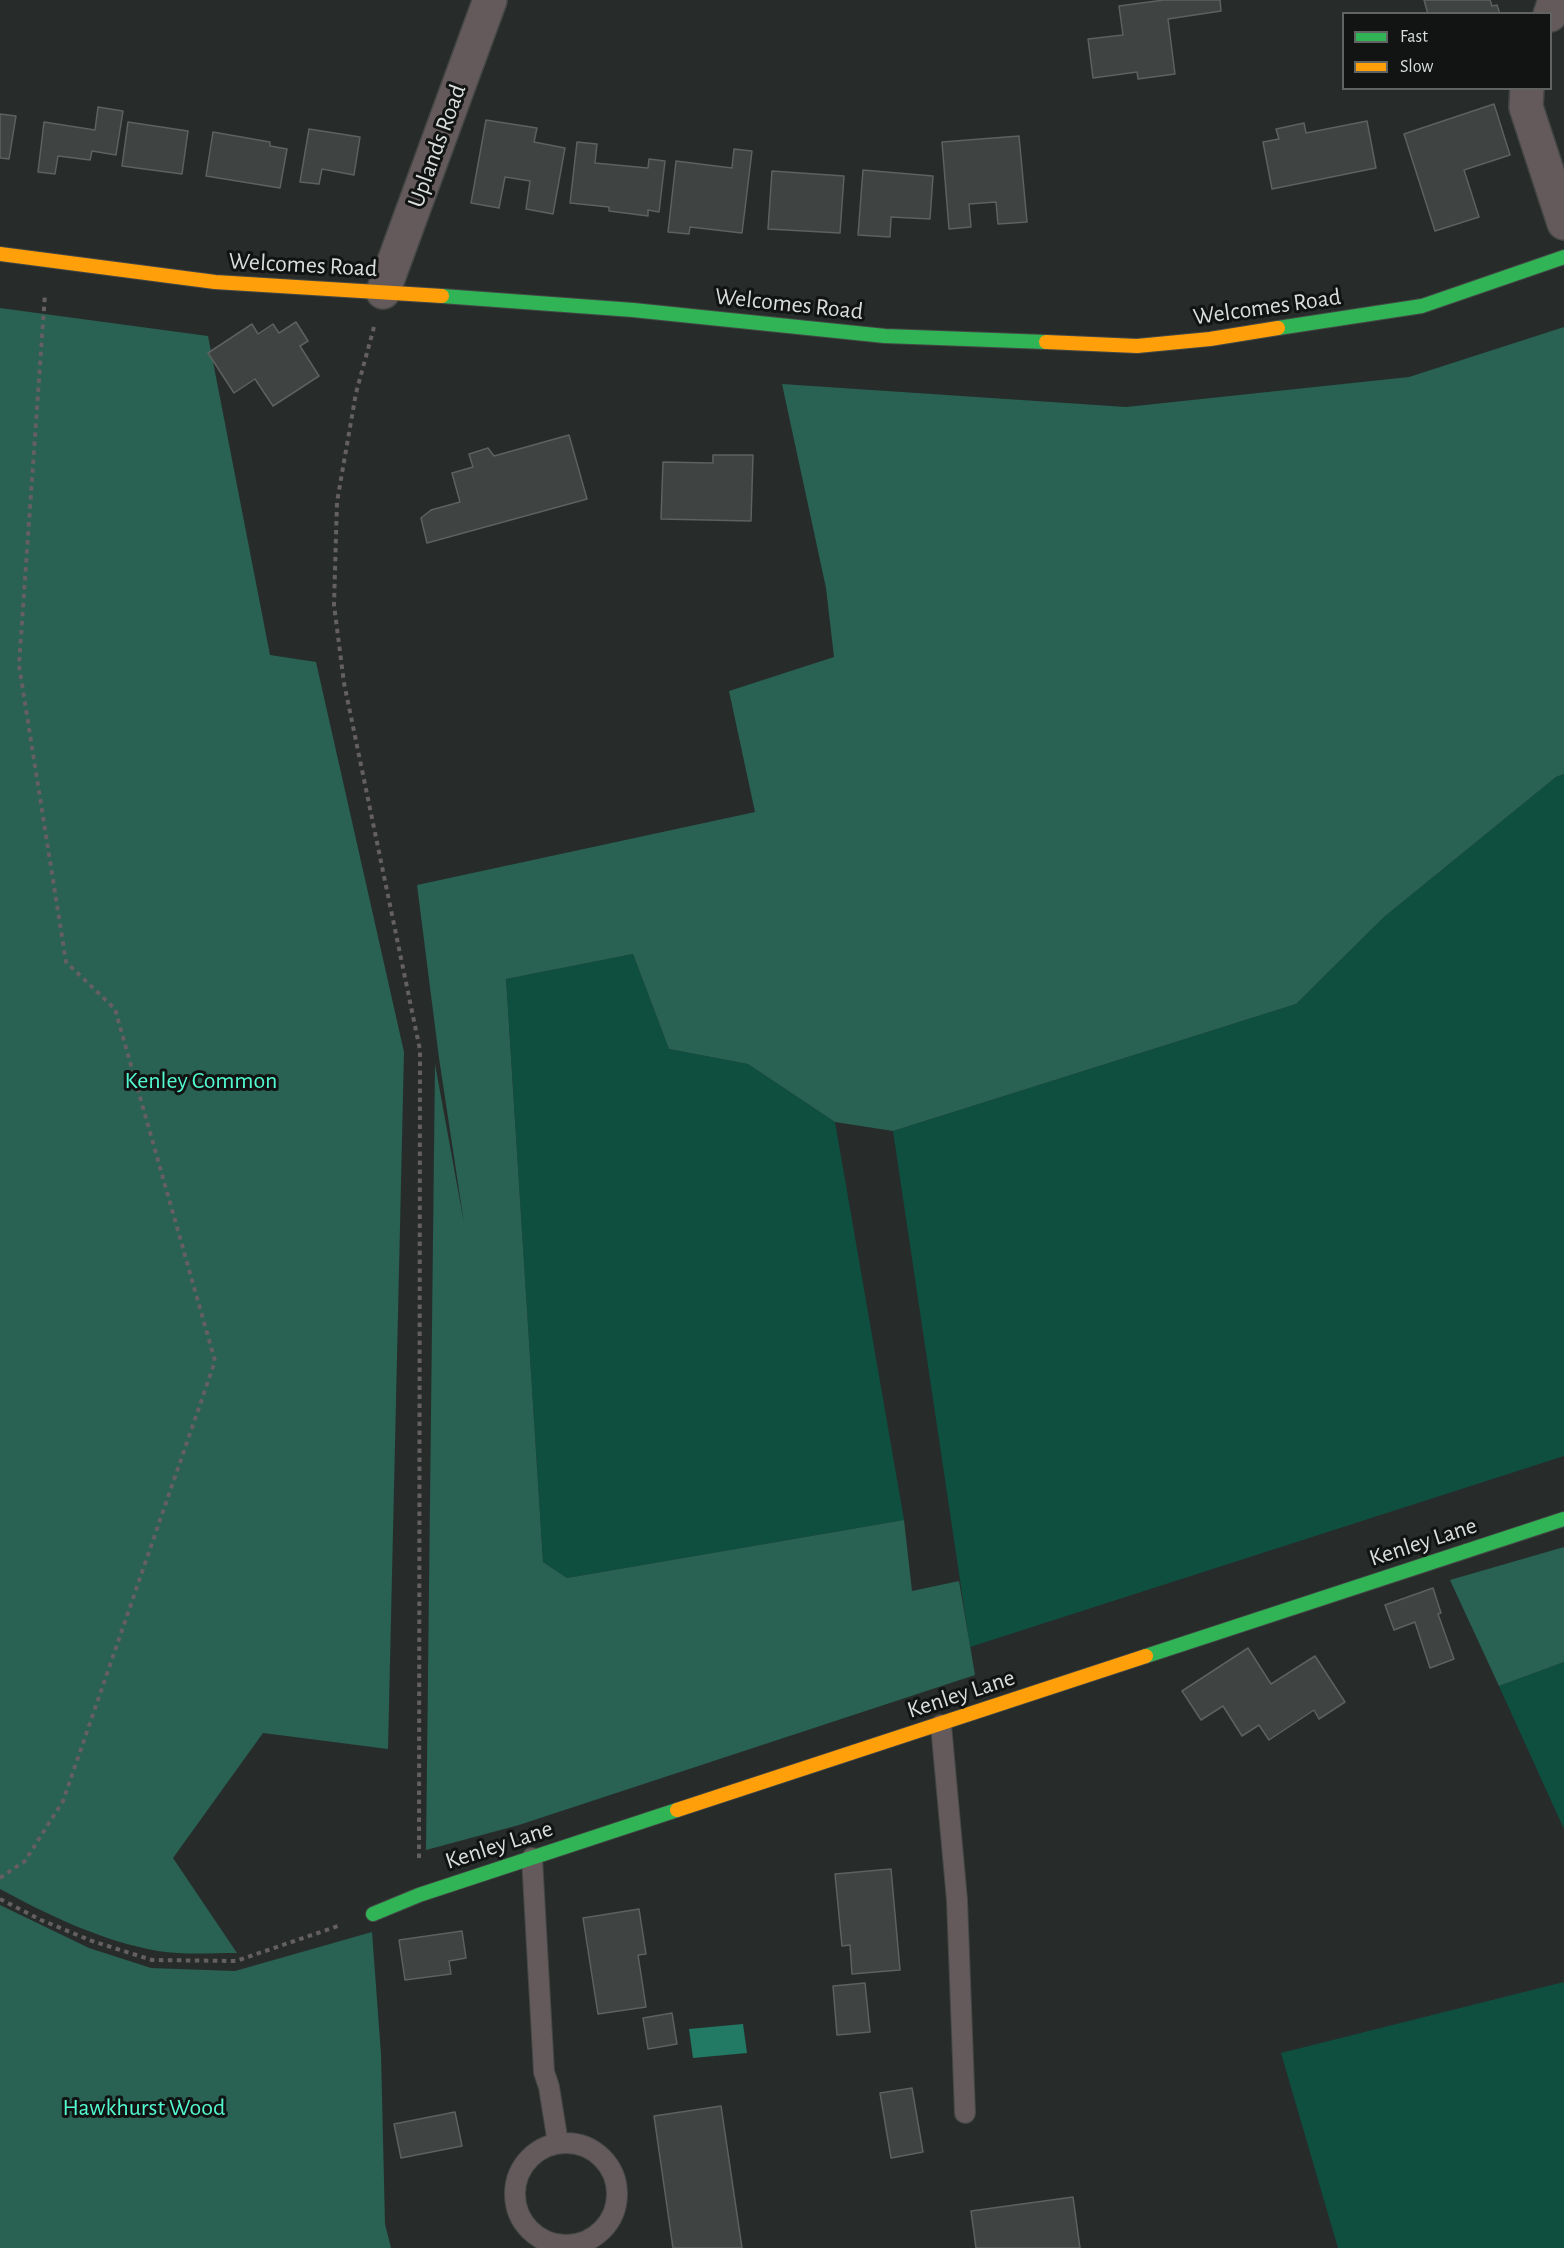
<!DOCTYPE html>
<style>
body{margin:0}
#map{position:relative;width:1564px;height:2248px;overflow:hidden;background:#272c2a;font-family:"Alegreya Sans",sans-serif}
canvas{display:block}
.legend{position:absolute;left:1342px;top:12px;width:210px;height:78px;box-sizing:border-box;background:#111413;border:2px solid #616463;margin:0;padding:8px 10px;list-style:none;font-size:18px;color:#d9dddb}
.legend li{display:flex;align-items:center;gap:12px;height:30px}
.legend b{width:30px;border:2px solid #616463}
</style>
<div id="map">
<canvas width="1564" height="2248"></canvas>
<ul class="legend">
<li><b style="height:8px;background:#30b455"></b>Fast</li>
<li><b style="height:8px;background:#ff9f0a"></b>Slow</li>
</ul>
</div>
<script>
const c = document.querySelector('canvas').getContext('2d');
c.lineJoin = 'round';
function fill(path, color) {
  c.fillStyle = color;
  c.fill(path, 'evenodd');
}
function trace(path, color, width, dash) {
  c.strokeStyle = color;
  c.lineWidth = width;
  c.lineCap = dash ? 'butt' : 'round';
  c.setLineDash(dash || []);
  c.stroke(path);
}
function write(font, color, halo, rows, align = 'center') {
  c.font = font + ' "Alegreya Sans",sans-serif';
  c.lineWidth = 6;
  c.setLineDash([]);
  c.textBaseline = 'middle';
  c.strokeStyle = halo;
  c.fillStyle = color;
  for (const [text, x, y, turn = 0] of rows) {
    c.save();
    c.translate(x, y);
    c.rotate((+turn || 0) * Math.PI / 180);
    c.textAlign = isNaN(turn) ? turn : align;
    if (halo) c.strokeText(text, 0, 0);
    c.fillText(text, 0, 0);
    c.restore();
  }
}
fill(new Path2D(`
 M1564 774V1456L970 1647 893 1131 1296 1004 1384 917 1556 777Z
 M633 954 669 1049 748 1064 835 1122 904 1520 567 1578 543 1562 506 979Z
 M1564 1662V1829L1499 1686Z
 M1564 1982V2248H1338L1281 2053Z`), '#0f4f40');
fill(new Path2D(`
 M0 308 208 336 270 655 316 662 404 1052 388 1749 263 1733 173 1858 237 1953C212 1953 183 1955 158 1951 102 1941 50 1916 0 1889Z
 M1564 327V774L1556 777 1384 917 1296 1004 893 1131 835 1122 748 1064 669 1049 633 954 506 979 543 1562 567 1578 904 1520 912 1591 959 1581 975 1675 519 1825 426 1850 435 1064 464 1223 439 1058 417 885 755 812 729 691 834 657 826 588 782 384 1126 407 1409 377Z
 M1564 1547V1662L1499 1686 1450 1580Z
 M0 1905 89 1948 151 1968 235 1971 372 1932 381 2054 385 2224 391 2248H0Z`), '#296152');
fill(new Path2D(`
 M743 2024 747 2053 693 2058 689 2029Z`), '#227964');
const building = new Path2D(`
 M1164 0H1220L1221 11 1168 19 1175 74 1138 79 1137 72 1093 78 1088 39 1123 35 1119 6Z
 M1424 0H1490L1492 6 1497 5 1500 14H1428Z
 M1494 104 1510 155 1464 170 1479 217 1435 231 1404 134Z
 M98 107 123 111 116 155 92 151 90 160 58 156 55 174 38 172 44 122 95 130Z
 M0 114 16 116 9 159 0 158Z
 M486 120 537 128 534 142 565 148 553 214 526 209 530 181 505 177 499 208 471 203Z
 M1367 121 1376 168 1272 189 1263 142 1279 139 1276 129 1304 123 1306 133Z
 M128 122 188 131 182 174 122 166Z
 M309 129 360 137 354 175 322 169 319 184 300 182Z
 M213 132 270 142V146L287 149 280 188 206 176Z
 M1019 136 1027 222 998 224 996 202 969 204 971 227 949 229 942 142Z
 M577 142 597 144 595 163 648 168 649 159 665 161 659 212 648 210V216L609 211V207L570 203Z
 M734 149 752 151 742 233 690 227 689 234 668 232 676 161 732 168Z
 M863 170 933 176 930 219 891 217 890 237 858 235Z
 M772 171 844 176 840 233 768 229Z
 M296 322 308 341 300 346 319 376 273 406 255 379 234 393 208 353 252 324 258 334 273 324 279 333Z
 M569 435 587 499 427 543 421 518 431 510 460 502 452 473 473 467 469 454 488 448 494 456Z
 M713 455H753L751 521 661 519 663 462 713 463Z
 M1433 1588 1441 1613 1438 1614 1454 1659 1430 1668 1415 1622 1394 1630 1385 1605Z
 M1248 1648 1271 1684 1315 1656 1345 1702 1319 1719 1314 1710 1269 1740 1259 1725 1242 1736 1223 1706 1201 1720 1182 1691Z
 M891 1869 900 1970 852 1974 850 1945 842 1946 835 1874Z
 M639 1909 646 1954 638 1955 646 2007 598 2014 583 1918Z
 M462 1931 466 1958 449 1961 451 1974 405 1980 399 1940Z
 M865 1983 870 2032 837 2035 833 1986Z
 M672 2013 677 2044 648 2049 643 2018Z
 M912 2088 923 2152 891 2158 880 2093Z
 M721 2106 742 2248H673L654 2116Z
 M455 2112 462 2146 401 2158 394 2124Z
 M1073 2197 1080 2248H976L971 2211Z`);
fill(building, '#3f4342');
trace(building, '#5d615f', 1.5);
const lane = new Path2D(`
 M941 1725 957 1900 965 2113
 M532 1858 544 2072 549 2087 558 2143
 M515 2194a51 51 0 1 1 102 0a51 51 0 1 1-102 0Z`);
const street = new Path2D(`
 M1550 15 1555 0
 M1527 88 1526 107 1564 223
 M383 292 490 0`);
const fast = new Path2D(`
 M442 296 633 310 885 336 1046 342
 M1278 328 1422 306 1564 257
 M1146 1656 1564 1519
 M373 1914 419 1895 677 1810`);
const slow = new Path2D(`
 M0 254 215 282 442 296
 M1046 342 1137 346 1210 339 1278 328
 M677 1810 1146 1656`);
trace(lane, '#444746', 22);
trace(street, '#444746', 36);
trace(fast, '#444746', 16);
trace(slow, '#444746', 16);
trace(new Path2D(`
 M374 327 356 393 337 502 334 605 344 683 420 1050 419 1858
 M0 1878 25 1861 63 1801 215 1361 115 1009 66 962 19 665 45 294
 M0 1899 41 1920 92 1941 152 1960 236 1961 341 1925`), '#645f60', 4, [4.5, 4.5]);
trace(lane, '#645a5b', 20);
trace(street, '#645a5b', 33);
trace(fast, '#30b455', 14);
trace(slow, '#ff9f0a', 14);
write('24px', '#d9dddb', '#111413', [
 ["Uplands Road",437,146,-70],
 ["Welcomes Road",303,265,3],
 ["Welcomes Road",789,304,6],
 ["Welcomes Road",1267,307,-8],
 ["Kenley Lane",1423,1542,-18],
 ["Kenley Lane",961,1694,-18],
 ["Kenley Lane",499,1845,-18]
]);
write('24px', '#53f9d0', '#111413', [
 ["Kenley Common",201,1081],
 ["Hawkhurst Wood",144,2108]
]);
</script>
